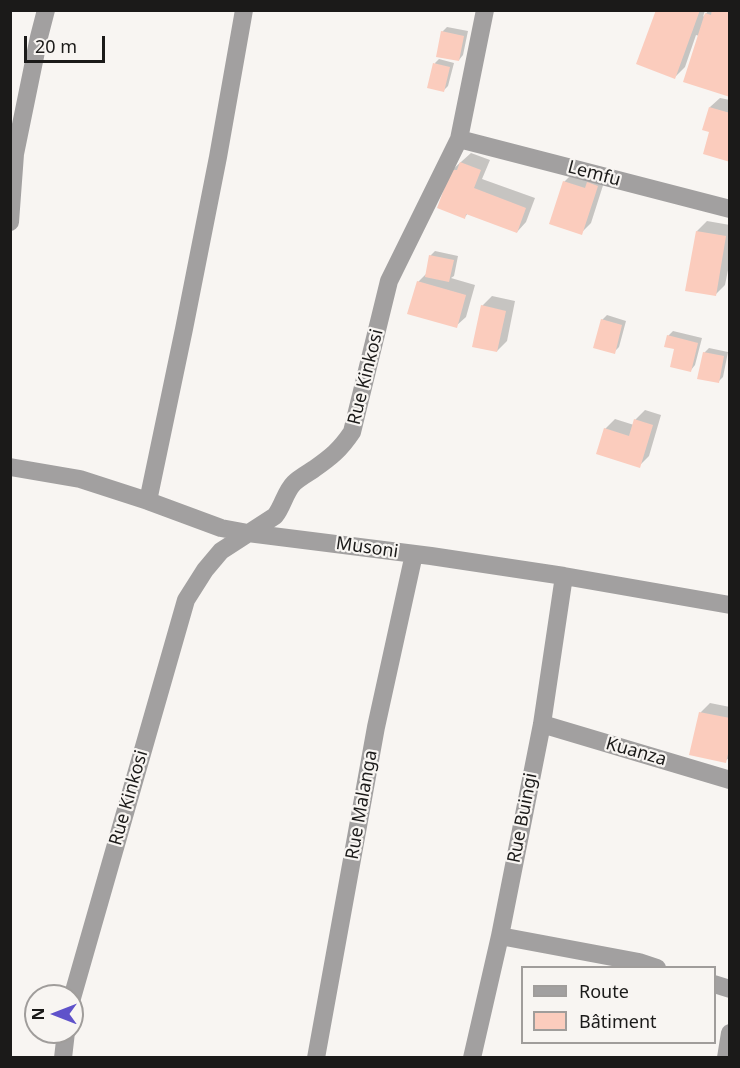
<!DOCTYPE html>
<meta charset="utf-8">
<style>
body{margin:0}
#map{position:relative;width:740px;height:1068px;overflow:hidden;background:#f8f5f2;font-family:"Noto Sans",sans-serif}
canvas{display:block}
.frame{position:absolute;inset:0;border:12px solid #1b1a19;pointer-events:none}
.legend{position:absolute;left:521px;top:966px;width:195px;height:78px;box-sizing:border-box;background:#f8f5f2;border:2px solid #a09d9b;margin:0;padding:8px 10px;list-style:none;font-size:18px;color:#1b1a19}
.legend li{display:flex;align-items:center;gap:12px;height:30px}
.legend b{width:30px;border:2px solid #a09d9b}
.north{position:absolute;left:24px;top:984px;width:60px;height:60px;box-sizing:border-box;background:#f8f5f2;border:2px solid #a09d9b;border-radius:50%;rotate:270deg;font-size:16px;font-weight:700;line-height:24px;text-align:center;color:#1b1a19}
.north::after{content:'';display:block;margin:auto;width:21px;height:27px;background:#5f52ca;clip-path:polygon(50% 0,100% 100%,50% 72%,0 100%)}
.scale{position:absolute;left:24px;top:36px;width:81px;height:27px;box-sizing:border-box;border:3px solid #1b1a19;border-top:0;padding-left:8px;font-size:18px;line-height:21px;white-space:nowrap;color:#1b1a19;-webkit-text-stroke:4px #f8f5f2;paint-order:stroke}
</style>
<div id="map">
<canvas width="740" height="1068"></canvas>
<div class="frame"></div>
<ul class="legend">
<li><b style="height:8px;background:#a2a0a0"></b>Route</li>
<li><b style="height:16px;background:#fbccbd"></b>Bâtiment</li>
</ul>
<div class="north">N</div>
<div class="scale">20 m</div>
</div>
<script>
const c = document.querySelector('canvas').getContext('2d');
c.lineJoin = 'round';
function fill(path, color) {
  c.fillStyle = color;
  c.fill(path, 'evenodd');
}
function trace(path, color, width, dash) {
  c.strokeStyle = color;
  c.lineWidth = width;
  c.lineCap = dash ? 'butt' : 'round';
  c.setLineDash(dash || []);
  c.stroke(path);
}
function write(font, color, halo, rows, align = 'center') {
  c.font = font + ' "Noto Sans",sans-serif';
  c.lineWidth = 4.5;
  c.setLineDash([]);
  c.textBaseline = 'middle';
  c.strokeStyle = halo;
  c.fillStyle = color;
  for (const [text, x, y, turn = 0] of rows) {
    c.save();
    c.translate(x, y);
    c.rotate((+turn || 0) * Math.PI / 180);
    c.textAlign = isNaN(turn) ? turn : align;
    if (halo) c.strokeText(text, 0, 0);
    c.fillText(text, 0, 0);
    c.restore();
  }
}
fill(new Path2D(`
 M657 10H705L703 17 709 10H730L699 36 696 35 685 67 675 77Z
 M447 27 468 31 463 55 459 60 442 32Z
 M439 59 454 63 448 86 443 91 435 63Z
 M720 98 730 100V161L711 131 710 107Z
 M471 153 490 160 482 179 535 198 526 222 517 232 468 213 465 217 452 170Z
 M574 172 606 176 591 223 581 233 564 182Z
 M707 221 730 225V260L725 285 715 295 697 231Z
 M435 251 458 256 454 276 451 278 475 285 466 317 456 326 418 282 427 273 430 256Z
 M492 296 515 301 507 341 497 351 482 306Z
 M607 315 626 321 619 347 614 352 602 320Z
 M673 331 702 338 695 365 691 370 668 336Z
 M709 348 728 352 723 377 719 381 704 353Z
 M645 410 661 415 649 456 639 466 605 429 615 419 634 425 635 420Z
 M710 703 730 707V757L725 761 700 713Z`), '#0003');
fill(new Path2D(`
 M656 10H700L675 79 636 64Z
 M712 10H730V97L683 82 705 13 711 15Z
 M441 31 464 36 459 61 436 57Z
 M433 63 450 67 444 92 427 88Z
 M709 107 730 113V162L703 154 709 132 702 130Z
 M460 162 481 170 474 188 526 208 517 233 466 214 465 219 437 208 451 170H457Z
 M563 181 585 188 587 182 598 186 582 235 549 224Z
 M696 231 726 236 716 296 685 291Z
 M429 255 454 260 449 282 425 277Z
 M417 281 466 295 457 328 407 314Z
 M481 305 506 311 497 352 472 347Z
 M601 319 622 325 615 354 593 348Z
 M667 335 698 343 691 372 670 367 674 349 664 347Z
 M703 352 724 356 719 383 697 379Z
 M634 419 653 425 640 468 596 454 604 428 629 436Z
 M699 712 730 718V745L726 763 689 755Z`), '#fbccbd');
trace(new Path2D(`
 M459 139 730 209
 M10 222 15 154 39 37 46 10
 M10 467 80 479 148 501 221 528 248 533 431 556 564 576 730 605
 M148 501 184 329 218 157 244 10
 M542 724 730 780
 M500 936 639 962 657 968
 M714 984 730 989
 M72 998 186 600 205 570 221 551 275 516C283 506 285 492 294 483 299 478 308 473 314 469 331 457 340 450 352 432L389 281 459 139 485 10
 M63 1058 66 1032
 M316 1058 376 727 414 554
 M472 1058 500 936 542 724 564 576
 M726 1058 730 1033`), '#a2a0a0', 18);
write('18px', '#1b1a19', '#f8f5f2', [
 ["Lemfu",594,174,15],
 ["Rue Kinkosi",366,377,-76],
 ["Musoni",367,548,8],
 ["Kuanza",636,752,16],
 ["Rue Kinkosi",129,798,-74],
 ["Rue Malanga",362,805,-80],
 ["Rue Buingi",523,818,-79]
]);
</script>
